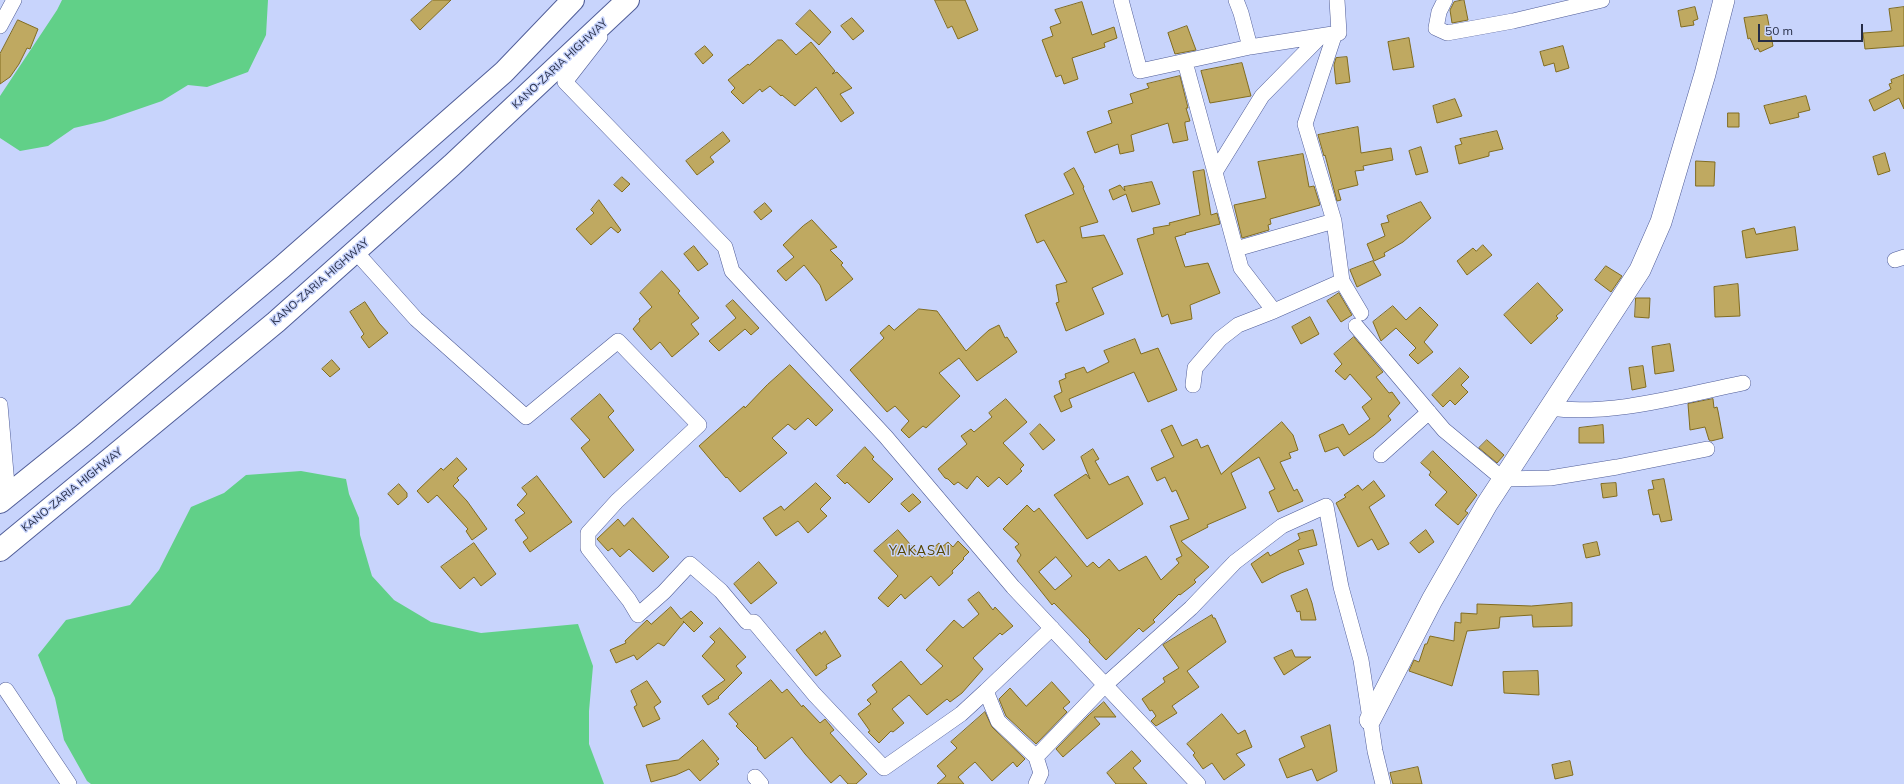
<!DOCTYPE html>
<style>
body{margin:0}
#map{position:relative;width:1904px;height:784px;overflow:hidden;background:#c8d4fc;font-family:Mulish,sans-serif}
canvas{display:block}
.scale{position:absolute;left:1758px;top:24px;width:105px;height:18px;box-sizing:border-box;border:2px solid #252c45;border-top:0;padding-left:5px;font-size:12px;line-height:14px;white-space:nowrap;color:#252c45;-webkit-text-stroke:3px #c8d4fc;paint-order:stroke}
</style>
<div id="map">
<canvas width="1904" height="784"></canvas>
<div class="scale">50 m</div>
</div>
<script>
const c = document.querySelector('canvas').getContext('2d');
c.lineJoin = 'round';
function fill(path, color) {
  c.fillStyle = color;
  c.fill(path, 'evenodd');
}
function trace(path, color, width, dash) {
  c.strokeStyle = color;
  c.lineWidth = width;
  c.lineCap = dash ? 'butt' : 'round';
  c.setLineDash(dash || []);
  c.stroke(path);
}
function write(font, color, halo, rows, align = 'center') {
  c.font = font + ' Mulish,sans-serif';
  c.lineWidth = 3;
  c.setLineDash([]);
  c.textBaseline = 'middle';
  c.strokeStyle = halo;
  c.fillStyle = color;
  for (const [text, x, y, turn = 0] of rows) {
    c.save();
    c.translate(x, y);
    c.rotate((+turn || 0) * Math.PI / 180);
    c.textAlign = isNaN(turn) ? turn : align;
    if (halo) c.strokeText(text, 0, 0);
    c.fillText(text, 0, 0);
    c.restore();
  }
}
fill(new Path2D(`
 M62 0H268L266 35 248 72 207 87 188 85 162 101 104 121 74 128 48 146 20 151 0 138V96L57 10Z
 M301 471 346 479 349 494 359 518 360 535 372 576 394 600 431 622 481 633 578 624 593 666 589 711V744L604 784H91L87 781 64 740 55 698 38 655 66 620 130 605 159 570 191 507 224 493 246 475Z`), '#61d088');
const building = new Path2D(`
 M433 0H451L420 30 411 20Z
 M935 0H965L978 30 958 39 952 26 948 28Z
 M1464 0 1468 20 1452 23 1450 10 1454 2Z
 M1082 2 1092 35 1114 27 1117 38 1104 43 1105 47 1072 58 1078 79 1064 84 1061 75 1056 77 1042 40 1053 36 1050 27 1061 23 1055 10Z
 M1695 7 1698 19 1693 21 1694 25 1681 27 1678 11Z
 M1904 7V46L1865 49 1863 33 1892 31 1889 9Z
 M810 10 831 32 819 45 796 24Z
 M1767 15 1773 46 1760 52 1758 48 1755 50 1750 38 1748 39 1744 18Z
 M852 18 864 31 853 40 841 26Z
 M18 20 38 29 30 49 27 48 19 64 10 77 0 84V54Z
 M1187 26 1196 50 1175 54 1168 33Z
 M1409 38 1414 67 1393 70 1388 42Z
 M778 40H782L796 55 811 42 835 71 832 74 837 72 852 88 840 94 854 113 841 122 816 87 795 106 782 95 781 96 770 86 762 92 760 89 743 104 731 92 735 88 728 80 748 64 749 65Z
 M705 46 713 55 703 64 695 54Z
 M1563 46 1569 68 1556 72 1554 63 1544 66 1540 52Z
 M1347 57 1350 82 1336 84 1334 65 1336 58Z
 M1242 63 1251 96 1210 103 1201 71Z
 M1904 75V109L1899 98 1874 111 1869 100 1891 89 1889 84 1892 83 1891 80Z
 M1180 76 1188 108H1186L1190 121 1185 122V125L1188 140 1173 143 1168 123 1131 135 1134 151 1120 154 1118 144 1095 153 1087 132 1112 123 1108 111 1133 103 1130 94 1149 88 1147 84Z
 M1806 96 1810 110 1798 113 1799 117 1770 124 1764 106Z
 M1455 99 1462 116 1437 123 1433 106Z
 M1728 113H1739V127H1728Z
 M1358 127 1361 153 1391 148 1393 160 1363 166 1364 170 1355 171 1358 185 1338 190 1341 200 1337 201 1325 155 1324 156 1318 135Z
 M1497 131 1503 149 1489 152V156L1459 164 1455 146 1462 144 1460 139Z
 M723 132 730 141 710 157 714 162 697 175 686 161Z
 M1421 147 1428 172 1416 175 1409 151Z
 M1885 153 1890 171 1878 175 1873 157Z
 M1303 154 1309 187 1314 186 1320 205 1270 219 1271 224 1268 225 1269 230 1242 238 1234 205 1266 198 1258 162Z
 M1696 161 1715 162 1714 186H1696Z
 M1074 168 1084 187 1083 188 1098 222 1080 227 1082 238 1104 235 1123 274 1092 288 1104 314 1066 331 1056 303 1059 302 1056 285 1067 282 1044 240 1037 243 1025 215 1074 194 1064 174Z
 M1204 170 1211 215 1217 213 1220 224 1185 233 1186 234 1175 237 1185 267 1208 263 1220 293 1190 305 1192 319 1171 324 1168 314 1162 317 1137 239 1154 234 1153 228 1170 225 1169 223 1200 215 1193 172Z
 M622 177 630 184 622 192 614 185Z
 M1152 182 1160 204 1132 212 1126 194 1113 200 1109 190 1120 185 1125 191 1124 187Z
 M599 200 621 230 618 233 611 227 591 245 576 229 594 213 591 210Z
 M1421 202 1431 218 1403 242 1384 253 1385 256 1374 261 1367 244 1385 236 1381 224 1389 222 1387 216Z
 M765 203 772 211 761 220 754 212Z
 M812 220 837 247 830 250 843 263 841 265 853 279 826 301 820 285 804 265 786 281 777 271 794 257 783 245 803 226Z
 M1795 227 1798 250 1746 258 1742 231 1754 228 1756 234Z
 M1483 245 1492 255 1467 275 1457 261 1473 248 1476 251Z
 M694 246 708 264 698 271 684 254Z
 M1373 261 1381 275 1357 287 1350 270Z
 M1606 266 1622 276 1611 292 1595 280Z
 M662 271 680 291 678 293 699 318 691 324 699 334 672 357 660 342 651 350 633 329 640 321 639 319 652 307 640 293Z
 M1538 283 1563 310 1556 316 1558 318 1531 344 1504 315Z
 M1738 284 1740 316 1715 317 1714 287Z
 M1339 293 1352 315 1341 322 1327 301Z
 M1636 298H1650L1649 318 1635 317Z
 M733 300 759 328 751 335 745 329 719 351 709 341 736 318 726 306Z
 M365 302 379 323 388 333 369 348 361 337 364 334 350 312Z
 M1393 306 1406 320 1420 307 1438 325 1424 342 1433 352 1418 364 1409 355 1416 348 1396 328 1381 341 1373 322Z
 M919 309 937 311 966 351 989 330 999 325 1005 338 1007 337 1017 352 977 381 959 358 939 373 960 396 926 428 923 426 909 438 901 430 909 421 895 406 887 412 850 370 884 338 880 333 889 325 894 330Z
 M1310 317 1319 334 1301 344 1292 327Z
 M1354 337 1383 372 1376 377 1389 393 1392 392 1400 403 1388 416 1391 420 1374 435 1344 456 1338 447 1325 452 1319 435 1343 424 1349 435 1370 419 1362 407 1372 399 1350 374 1345 380 1335 371 1342 364 1334 354Z
 M1135 339 1141 354 1158 348 1177 390 1148 402 1134 372 1069 399 1072 407 1061 412 1054 396 1062 392 1059 381 1066 378 1065 374 1084 367 1087 373 1109 362 1104 351Z
 M1670 344 1674 371 1655 374 1652 347Z
 M332 360 340 369 330 377 322 369Z
 M790 365 833 410 816 426 808 418 795 430 788 424 772 438 787 453 740 492 727 477 726 478 699 446 744 406 745 408 767 385Z
 M1643 366 1646 387 1632 390 1629 368Z
 M1460 368 1469 377 1461 385 1468 392 1455 405 1450 400 1443 407 1432 395Z
 M600 394 614 411 608 417 634 450 604 478 581 448 590 440 571 419Z
 M1006 399 1027 422 1003 443 1024 465 1020 469 1022 471 1007 485 999 477 988 487 977 476 967 489 958 482 954 485 948 479 945 478 938 469 967 444 961 436 971 429 974 432 992 417 989 413Z
 M1713 399 1714 408 1717 407 1718 411 1723 438 1711 441 1709 440 1705 427 1690 430 1688 404Z
 M1282 422 1293 435 1298 450 1289 453 1291 458 1280 462 1294 491 1297 489 1303 501 1278 512 1269 492 1275 489 1259 457 1231 473 1246 508 1207 525 1208 527 1181 541 1209 567 1194 580 1196 582 1194 584 1180 595 1179 594 1153 620 1155 622 1143 632 1139 628 1106 660 1089 642 1090 640 1054 603 1052 605 1017 561 1021 555 1015 547 1019 544 1003 529 1027 505 1034 512 1039 508 1087 567 1093 562 1099 568 1109 559 1119 571 1146 556 1161 580 1179 563 1176 559 1182 556 1170 526 1189 519 1176 490 1172 492 1165 477 1157 481 1151 468 1174 457 1161 430 1172 425 1182 446 1197 439 1201 448 1208 445 1221 474ZM1056 557 1072 576 1055 590 1039 572Z
 M1040 424 1055 440 1043 450 1030 434Z
 M1603 425 1604 443H1579V428Z
 M1487 440 1504 455 1497 463 1479 448Z
 M865 447 874 457 872 459 893 479 869 503 847 482 845 484 837 476Z
 M1093 449 1099 459 1095 461 1109 485 1128 476 1143 504 1087 539 1054 495 1086 474 1090 479 1081 457Z
 M1433 451 1477 495 1465 511 1468 513 1458 525 1435 505 1447 492 1429 475 1431 472 1421 463Z
 M457 458 467 469 457 478 459 480 453 486 467 501 487 529 472 540 466 531 468 529 437 495 428 503 417 491 441 468 443 470Z
 M537 476 572 522 530 552 523 542 528 538 515 520 525 513 517 505 527 494 522 488Z
 M1664 479 1672 520 1661 522 1659 514 1653 515 1648 490 1654 489 1652 481Z
 M1374 481 1385 496 1369 507 1389 544 1378 550 1372 539 1358 547 1336 503 1346 497 1344 495 1358 485 1362 490Z
 M816 483 831 498 820 509 827 516 808 533 798 521 776 536 763 518 781 506 784 510Z
 M1616 483 1617 496 1603 498 1601 484Z
 M399 484 407 493V497L398 505 388 494Z
 M913 494 921 502 909 512 901 504Z
 M633 518 669 557 653 572 629 549 620 557 612 548 608 551 597 539 618 519 624 526Z
 M898 530 922 558 939 543 942 547 948 542 953 547 958 541 969 552 963 558 964 559 952 571 953 573 939 586 931 576 905 599 901 594 888 607 878 598 898 576 874 551Z
 M1313 530 1317 545 1298 550 1304 564 1281 573 1262 583 1251 564 1268 552 1270 556 1300 539 1298 534Z
 M1426 530 1434 542 1419 553 1410 543Z
 M1597 542 1600 555 1586 558 1583 545Z
 M474 543 496 574 481 586 474 577 460 589 441 567Z
 M759 562 777 583 751 604 734 584Z
 M1307 589 1312 603 1316 620H1301L1300 611 1297 612 1291 596Z
 M979 592 993 610 995 607 1013 626 1002 635 1000 633 973 658 983 669 962 693 950 702 947 699 927 715 909 695 892 709 904 723 893 732 891 731 879 743 868 732 870 731 858 714 871 704 867 700 877 692 872 685 901 661 921 685 943 666 926 650 954 620 963 628 979 614 968 600Z
 M1572 603V626L1533 627 1532 615 1500 617 1499 628 1467 631 1452 686 1409 671 1414 660 1419 662 1425 644H1427L1430 636 1454 641 1455 622 1461 623V613L1477 614V604L1531 606Z
 M671 607 681 619 691 611 703 623 694 632 683 621 684 622 664 646 658 643 637 660 634 655 616 663 610 650 626 643 625 641 647 620 651 624Z
 M1212 615 1213 618H1215L1226 642 1187 671 1199 687 1172 706 1177 713 1156 726 1151 721 1156 716 1152 710 1150 711 1142 699 1165 682 1163 678 1179 668 1163 645Z
 M720 628 746 657 736 666 742 673 718 697 719 698 708 705 702 696 725 680 702 656 715 642 710 637Z
 M825 631 841 656 826 665 827 668 816 676 796 650 820 632 821 634Z
 M1292 650 1295 657H1311L1284 675 1274 658Z
 M1538 671 1539 695 1504 693 1503 672Z
 M771 680 782 693 787 689 802 707 803 705 820 723 825 719 834 730 830 733 867 774 856 784H848L840 775 831 783 805 754 792 737 765 759 757 749 758 748 736 726 738 724 729 714Z
 M647 681 661 702 654 707 660 719 643 727 634 707 637 705 631 691Z
 M1052 682 1070 702 1063 708 1067 712 1036 744 1006 716 999 699 1010 688 1026 706Z
 M1104 702 1116 717H1094L1100 724 1063 757 1056 749 1089 715Z
 M985 712 992 727 1025 759 1017 767 1013 762 992 781 975 762 958 777 964 784H937L946 776 937 766 957 748 951 742Z
 M1222 714 1238 734 1245 730 1252 747 1236 754 1245 765 1224 780 1212 763 1203 769 1193 755 1195 753 1187 744Z
 M1330 725 1337 771 1317 781 1312 769 1287 778 1279 759 1305 747 1301 737Z
 M703 740 719 759 716 761 719 764 700 781 689 769 676 775 651 782 646 765 678 760Z
 M1132 751 1141 761 1133 768 1147 784H1116L1107 773Z
 M1570 761 1573 775 1555 779 1552 765Z
 M1418 767 1422 784H1393L1390 773Z`);
fill(building, '#bfa961');
trace(building, '#816c20', 1);
const street = new Path2D(`
 M1121 0 1140 71 1250 47 1241 13 1236 0
 M1445 0 1439 12 1436 28 1447 33 1513 21 1602 0
 M0 26 14 0
 M1335 33 1305 124 1334 221 1342 281 1361 313
 M600 37 565 82 725 247 732 271 886 437 1013 587 1198 784
 M1250 47 1339 33 1337 0
 M1185 62 1241 268 1274 311 1342 281
 M1215 172 1262 96 1321 36
 M1236 249 1334 221
 M355 251 416 319 526 417 618 341 699 425 617 501 588 533V548L629 600 638 615 664 592 690 564 721 591 747 622H754L814 694 884 768 961 714 986 691 998 721 1036 757 1105 685 1191 608 1235 562 1282 526 1326 506 1341 587 1361 660 1375 751 1383 784
 M1895 260 1904 257
 M1356 326 1444 430 1503 479 1550 478 1617 467 1707 449
 M1193 385 1195 368 1220 339 1238 325 1274 311
 M0 405 8 496
 M1549 408C1614 416 1679 396 1743 383
 M1381 455 1429 412
 M6 690 69 784
 M986 691 1052 628
 M755 777 761 784
 M1036 784 1041 773 1036 757`);
const secondary = new Path2D(`
 M1370 720 1432 600 1487 504 1640 270 1661 222 1705 74 1724 0`);
const highway = new Path2D(`
 M0 502 83 435 282 267 504 72 573 0
 M0 550 276 322 452 165 628 0`);
trace(street, '#505d98', 16);
trace(secondary, '#505d98', 22);
trace(highway, '#505d98', 24);
trace(street, '#fff', 15);
trace(secondary, '#fff', 21);
trace(highway, '#fff', 22);
write('11px', '#252c45', '#c8d4fc', [
 ["KANO-ZARIA HIGHWAY",560,64,-43],
 ["KANO-ZARIA HIGHWAY",320,282,-41],
 ["KANO-ZARIA HIGHWAY",72,490,-39]
]);
c.letterSpacing = '1px';
write('13px', '#564603', '#c8d4fc', [
 ["YAKASAI",920,551]
]);
c.letterSpacing = '0px';
</script>
